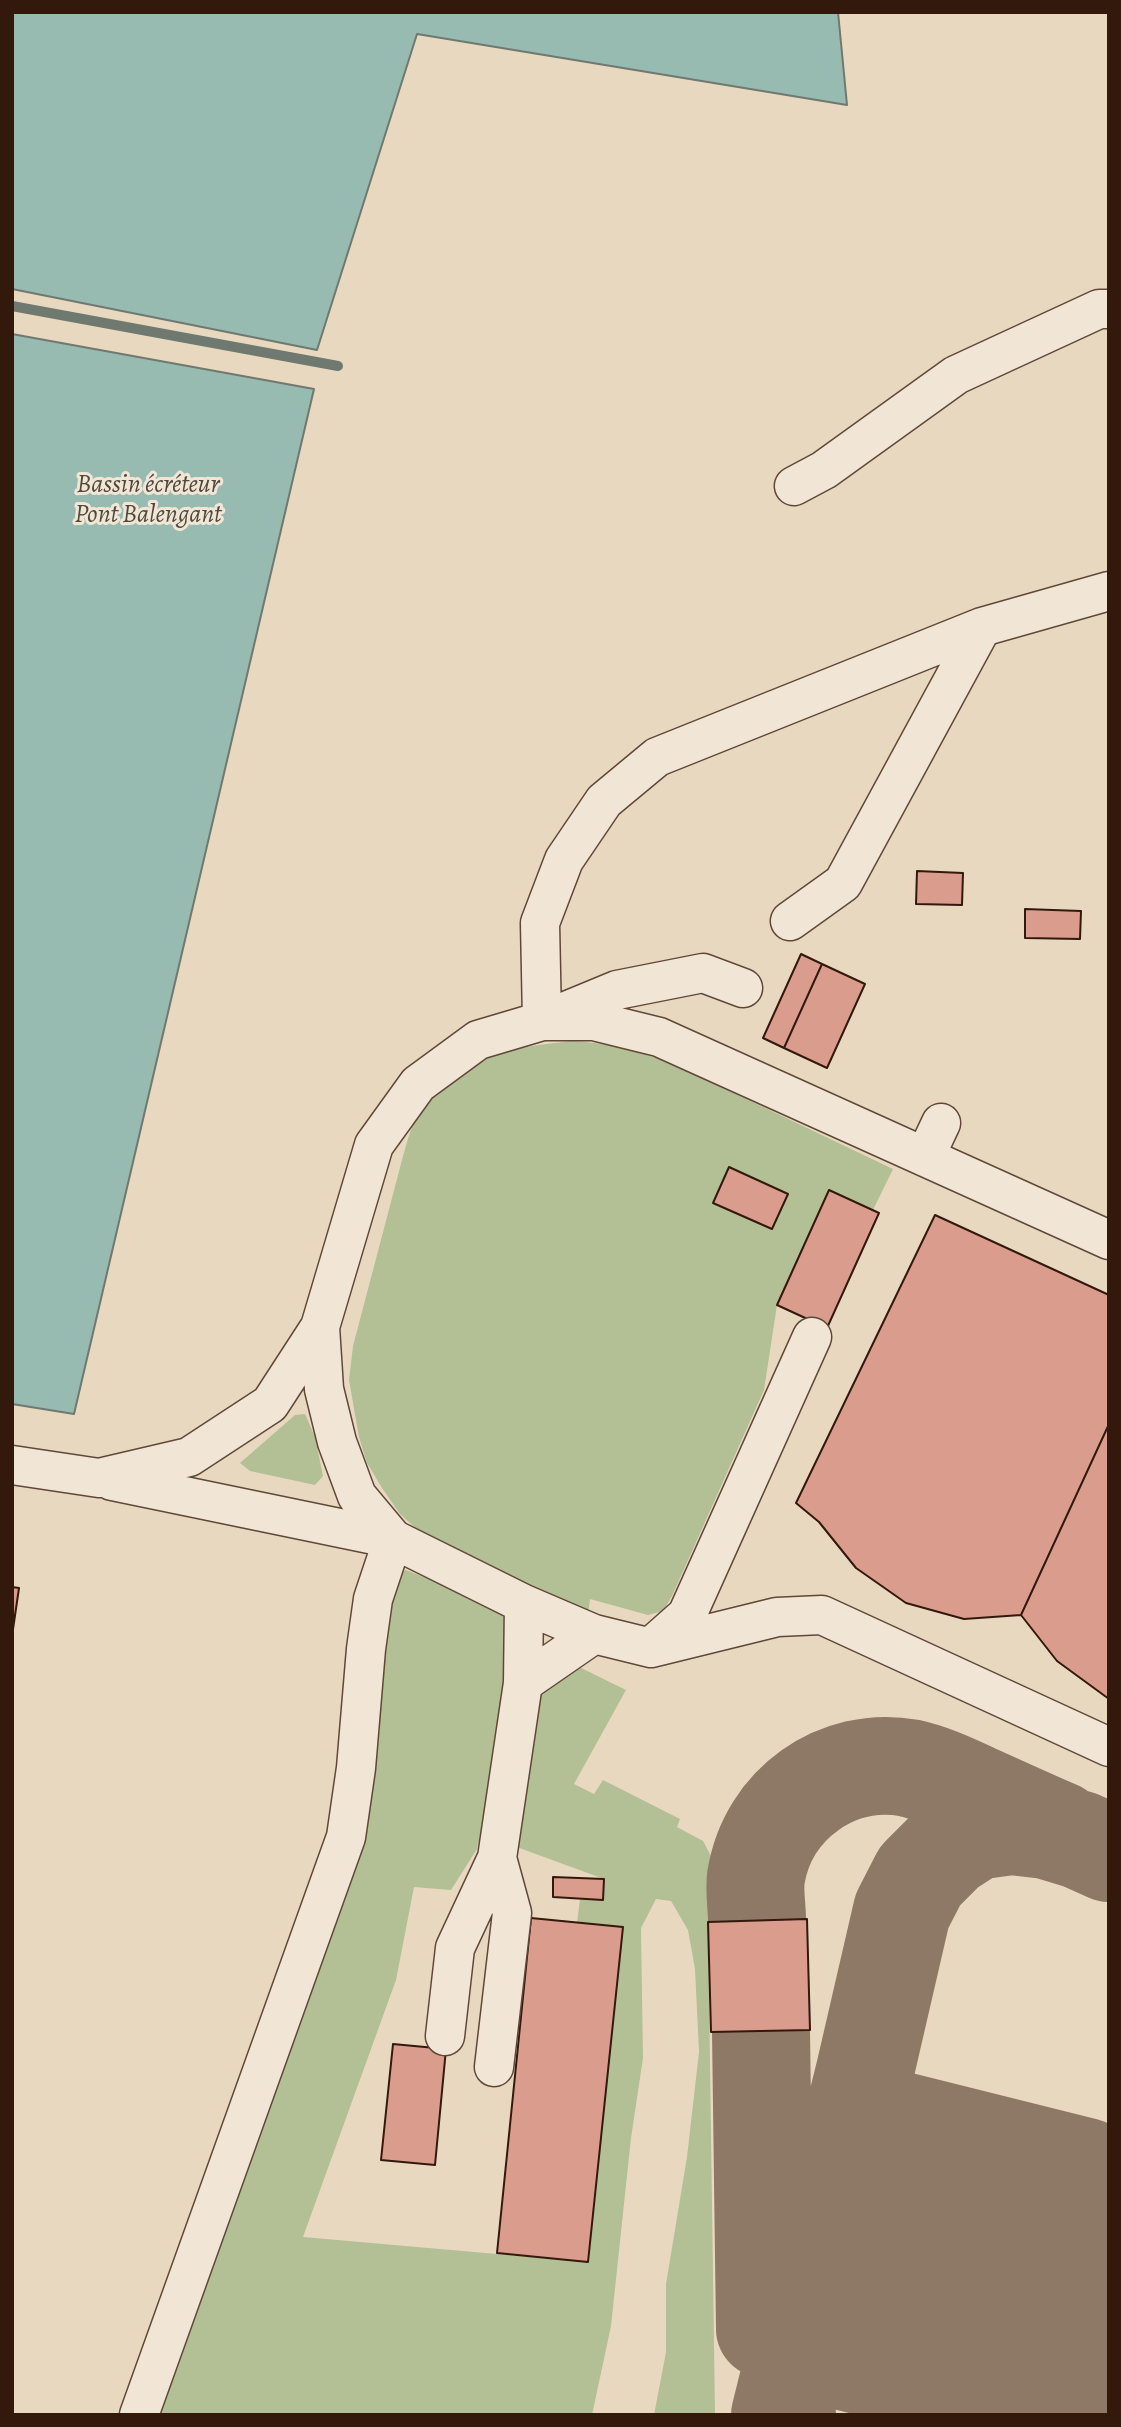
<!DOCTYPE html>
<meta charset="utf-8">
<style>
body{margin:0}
#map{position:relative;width:1121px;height:2427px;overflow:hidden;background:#e9d8c0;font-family:Alegreya,serif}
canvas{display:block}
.frame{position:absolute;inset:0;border:14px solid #33180c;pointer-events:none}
</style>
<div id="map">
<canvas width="1121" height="2427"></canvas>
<div class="frame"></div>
</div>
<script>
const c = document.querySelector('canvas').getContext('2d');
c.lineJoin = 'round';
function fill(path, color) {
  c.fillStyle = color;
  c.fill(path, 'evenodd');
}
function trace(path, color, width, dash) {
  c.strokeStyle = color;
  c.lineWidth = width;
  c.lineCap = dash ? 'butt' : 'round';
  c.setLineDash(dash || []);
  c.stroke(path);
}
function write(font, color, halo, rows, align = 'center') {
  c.font = font + ' Alegreya,serif';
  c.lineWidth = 6;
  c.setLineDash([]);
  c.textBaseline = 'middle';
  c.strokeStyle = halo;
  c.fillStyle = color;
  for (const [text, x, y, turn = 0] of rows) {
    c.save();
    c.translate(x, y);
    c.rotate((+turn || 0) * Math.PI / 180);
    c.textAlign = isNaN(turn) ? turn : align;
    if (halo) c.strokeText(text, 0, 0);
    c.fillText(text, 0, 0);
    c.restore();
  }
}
fill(new Path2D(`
 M570 1041C606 1042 637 1051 671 1063L893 1169 873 1210 828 1190 777 1305 764 1390 672 1596 663 1611 648 1615 590 1599 588 1615 423 1535 400 1514 382 1488 367 1463 359 1437 349 1380 353 1346 402 1160C407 1143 411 1124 421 1109 435 1090 463 1069 485 1059 510 1047 543 1045 570 1041Z
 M305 1414 315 1437 323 1476 315 1485 250 1471 240 1463 295 1415Z
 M406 1570 499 1607 512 1632 496 1763 477 1849 451 1890 414 1887 396 1980 303 2237 588 2262 623 1928 577 1923 580 1899 604 1879 514 1846 540 1683 569 1662 626 1690 574 1784 594 1794 603 1780 680 1819 677 1827 703 1841 710 1854 718 1876 720 1922 708 1923 715 2415H654L666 2352V2284L687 2157 699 2052 695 1969 688 1930 671 1901 656 1899 641 1928 643 2058 631 2138 611 2326 592 2415H154L352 1861 379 1617 396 1575Z`), '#b3bf95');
const water = new Path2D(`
 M12 12H838L847 105 417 34 317 350 12 289Z
 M12 334 314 389 74 1414 12 1404Z`);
fill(water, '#97bab1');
trace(water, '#6f796f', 2);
trace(new Path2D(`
 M12 306 338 366`), '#6f796f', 10);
trace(new Path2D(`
 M757 1920C757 1907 754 1891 756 1877 768 1804 837 1755 909 1768 932 1773 953 1783 975 1793 1002 1805 1030 1818 1058 1830
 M761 2031 765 2329
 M857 2188C854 2186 851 2183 848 2180 836 2164 849 2130 866 2121 875 2117 884 2118 894 2119L1086 2167 1097 2174 1109 2192
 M835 2266C833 2264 829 2262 827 2259 818 2241 829 2209 847 2200 856 2196 865 2197 874 2198L1066 2247C1108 2273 1098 2321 1048 2327
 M808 2333C798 2298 822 2275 856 2278L1048 2327C1092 2354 1075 2401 1026 2407
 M780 2415 865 2071 902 1911 920 1876 947 1849 975 1831 1012 1826 1047 1830 1080 1840 1109 1853
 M787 2415C781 2380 798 2355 835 2359L1026 2407 1038 2415`), '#8e7866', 98);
const building = new Path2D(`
 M917 871 963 873 962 905 916 904Z
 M1025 909 1081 911 1080 939 1025 938Z
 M801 954 822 964 784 1048 763 1038Z
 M822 964 865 984 827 1068 784 1048Z
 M729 1167 788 1194 772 1229 713 1203Z
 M829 1190 879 1213 827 1328 777 1305Z
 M935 1215 1109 1295V1424L1021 1615 964 1619 906 1603 856 1568 819 1522 796 1503Z
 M1109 1424V1699L1057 1661 1021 1615Z
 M12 1587 19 1588 12 1636Z
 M553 1877 604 1879 603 1900 553 1897Z
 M531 1918 623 1927 588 2262 497 2253Z
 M807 1919 810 2030 711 2032 708 1922Z
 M393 2044 446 2049 435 2165 381 2160Z`);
fill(building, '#d99c8d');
trace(building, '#33180c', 2);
const minor = new Path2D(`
 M794 486 824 470 956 375 1099 309H1109
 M790 921 843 883 982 627
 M743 988 703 973 617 990 542 1021 540 923 564 860 604 801 657 757 982 627 1109 591
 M925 1157 941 1123
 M12 1465 99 1478 189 1457 270 1404 320 1327 374 1145 418 1084 478 1040 542 1021H594L659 1037 1109 1240
 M112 1481 393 1539 524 1604 594 1634 651 1648 777 1617 822 1615 1109 1747
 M652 1646 687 1615 812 1337
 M523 1683 594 1634
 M445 2036 455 1948 497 1858 523 1683 524 1604
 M494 2067 512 1913 497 1858
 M139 2415 346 1837 356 1768 366 1649 373 1599 393 1539 357 1496 337 1442 324 1389 320 1327`);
trace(minor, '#604839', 41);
trace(minor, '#f1e6d6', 38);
write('italic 26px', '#51493e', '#f1e6d6', [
 ["Bassin écréteur",148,486],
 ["Pont Balengant",148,516]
]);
</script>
